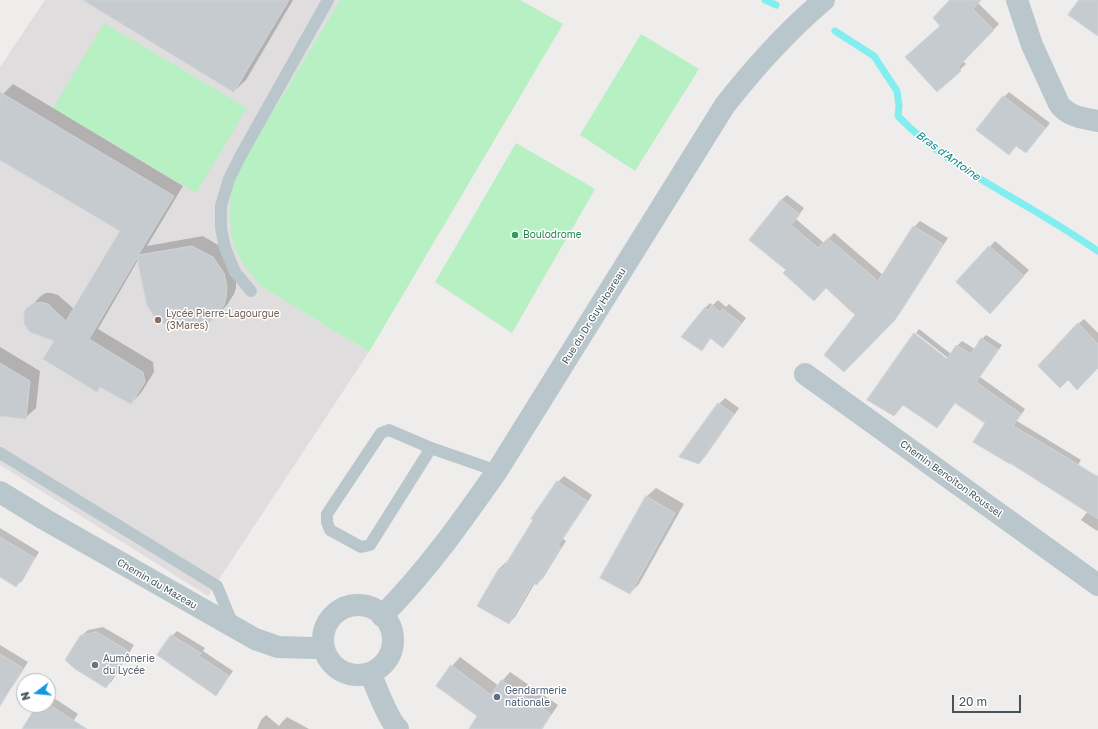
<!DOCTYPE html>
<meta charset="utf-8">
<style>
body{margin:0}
#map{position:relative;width:1098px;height:729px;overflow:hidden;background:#efecec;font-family:"Golos Text",sans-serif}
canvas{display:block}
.north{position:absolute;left:16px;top:673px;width:40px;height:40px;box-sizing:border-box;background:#fff;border:1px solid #b4bbbd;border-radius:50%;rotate:254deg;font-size:11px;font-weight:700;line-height:16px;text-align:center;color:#44545a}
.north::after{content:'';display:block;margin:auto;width:14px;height:18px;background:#1196e4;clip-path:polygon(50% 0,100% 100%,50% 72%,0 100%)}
.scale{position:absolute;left:952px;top:695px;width:69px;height:18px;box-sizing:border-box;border:2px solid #44545a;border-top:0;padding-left:5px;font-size:12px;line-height:14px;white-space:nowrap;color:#44545a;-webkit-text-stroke:3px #fff;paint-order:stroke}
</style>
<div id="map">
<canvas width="1098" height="729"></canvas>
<div class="north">N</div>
<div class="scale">20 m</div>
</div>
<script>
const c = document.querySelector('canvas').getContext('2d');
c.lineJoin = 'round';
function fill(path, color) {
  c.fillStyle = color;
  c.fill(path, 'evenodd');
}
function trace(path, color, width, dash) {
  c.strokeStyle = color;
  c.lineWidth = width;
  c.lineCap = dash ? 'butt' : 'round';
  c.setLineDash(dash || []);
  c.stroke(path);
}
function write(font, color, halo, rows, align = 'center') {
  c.font = font + ' "Golos Text",sans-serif';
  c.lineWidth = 3;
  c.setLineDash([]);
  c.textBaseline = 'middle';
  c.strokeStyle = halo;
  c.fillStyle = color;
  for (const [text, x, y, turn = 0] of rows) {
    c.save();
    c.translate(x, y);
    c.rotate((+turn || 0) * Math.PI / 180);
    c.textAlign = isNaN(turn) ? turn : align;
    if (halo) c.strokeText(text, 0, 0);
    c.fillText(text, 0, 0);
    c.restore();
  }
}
fill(new Path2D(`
 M45 0H340L242 163 262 287 369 352 208 596 0 465V67Z`), '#e0dddf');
fill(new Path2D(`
 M340 0H520L563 24 369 352 262 287 244 265 235 248 231 233 230 215 231 196 234 180 242 163Z
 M104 23 247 108 196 193 53 108Z
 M641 34 699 69 635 171 580 135Z
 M516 143 595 189 512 333 435 282Z`), '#b7f0c2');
fill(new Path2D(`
 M105 0H293L246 80 234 91Z
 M951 0H980L978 3 999 24 963 61 966 64 937 91 942 26Z
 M13 84 183 186 147 246 203 236 223 248 236 275V288L234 294 227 305 217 315 195 328H176L138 260 98 329 153 362 154 372 141 393 131 403 101 386 97 391 55 340 26 311 42 295 46 293H51L58 295 74 309 122 231 0 159V98L3 94Z
 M1009 92 1050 123 1031 147 1017 145 1009 154 1004 97Z
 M787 195 804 208 796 219 824 243 834 233 883 275 914 227 920 221 948 238 900 313 844 371 856 315 826 287 787 270 781 200Z
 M995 241 1029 270 996 307 957 282Z
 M718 300 726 307 729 304 746 318 728 342 723 347 711 338 707 344 702 349 705 308 710 303 713 305Z
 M1084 319 1098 333V367L1078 324Z
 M919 329 951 354 957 346 962 341 975 349 982 339 986 335 1002 345 980 377 1025 409 1017 421 1081 460 1077 466 1098 476V530L1097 531 1081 520 1088 511 1010 462 987 423 955 402 942 422 937 426 903 405 894 415 868 400 951 363 952 361 916 333Z
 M0 347 40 371 36 408 26 417 0 414Z
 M725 398 739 408 705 457 698 463 681 457 719 404Z
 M564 476 592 495 563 539 566 541 543 578 537 584 535 583 515 617 509 623 478 605 500 568 506 562 507 563 558 482Z
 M656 488 684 504 639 584 630 593 647 496Z
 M0 528 39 552 22 581 16 586 0 576Z
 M103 627 134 645 112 681 106 687 81 636 88 630Z
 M177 631 205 648 203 651 233 671 220 690 215 695 172 636Z
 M0 645 28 662 13 686 7 692 0 696Z
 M460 657 499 686 502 681 510 672 558 705 542 729H470L479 716 437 686 452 666Z
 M48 694 78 714 68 729H23L38 705H48Z
 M266 715 279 726 282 722 287 717 309 729H257L261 720Z`), '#0003');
trace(new Path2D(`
 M765 0 776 5
 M835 31 874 56 897 91 899 106 898 116C936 156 986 182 1033 210 1055 223 1077 237 1098 251`), '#82eeef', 7);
const building = new Path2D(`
 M83 0H289L234 92Z
 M950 0H981L973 9 994 30 958 67 961 71 937 92 905 57 940 26 933 18Z
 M1079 0H1098V36L1068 15Z
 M0 92 174 196 138 255 192 246 213 257 224 273 227 286 226 298 224 305 217 316 207 324 195 329H176L169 327 159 320 154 316 147 305 137 258 89 339 143 372 145 382 131 404 100 387 97 392 43 359 54 341 30 332 26 327 24 323V317L25 310 31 305 35 303 41 302 48 304 66 321 120 231 0 160Z
 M1003 96 1045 128 1026 153 1016 146 1009 155 976 130Z
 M781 200 800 214 791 225 818 248 828 238 878 281 913 226 943 244 895 320 844 372 824 355 855 315 826 288 814 301 783 273 786 270 749 240Z
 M989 246 1024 276 990 314 956 282Z
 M712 305 720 312 723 309 741 323 723 348 710 338 702 351 681 337 705 307 708 310Z
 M1078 323 1098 344V368L1077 390 1068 380 1060 388 1038 366Z
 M914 333 947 359 956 345 971 354 981 338 998 350 976 382 1021 414 1013 426 1056 451 1098 477V519L1010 463V464L973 442 985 423 955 403 937 428 903 405 894 416 867 400Z
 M0 363 30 381 26 419 0 416Z
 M718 403 734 414 699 464 679 457Z
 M557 481 587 501 558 545 561 547 537 585 533 583 509 624 477 606 499 568 502 570 533 520 531 519Z
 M646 496 675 513 630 594 600 578Z
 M0 537 35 558 16 587 0 577Z
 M97 632 128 651 106 688 75 669 65 660 80 636Z
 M171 635 201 653 199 656 229 676 216 696 157 655Z
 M0 654 23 668 0 706Z
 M451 665 491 695 501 680 551 714 541 729H469L477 716 436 686Z
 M48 704 87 729H22L37 705H48Z`);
fill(building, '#c5cbcf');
trace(building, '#d0d4d8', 1);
trace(new Path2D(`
 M251 291 235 272 225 248 221 228V206L229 179 241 155 328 0
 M431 448 370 545 361 547 330 530 327 522V514L381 433 389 430 431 448 497 471
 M0 453 217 586 233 625`), '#b9c7cc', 12);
trace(new Path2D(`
 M1017 0 1032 45 1059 104C1068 117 1084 118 1098 121
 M805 374 1098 585
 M0 492 44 519 255 639 278 647 313 648 323 646
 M323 640a35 35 0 1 1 70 0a35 35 0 1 1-70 0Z
 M382 616C426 572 462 521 497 471L725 105C755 67 787 31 824 0
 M370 673C376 686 388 720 398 729`), '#b9c7cc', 22);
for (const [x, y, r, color] of [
 [515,235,4,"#2e9e5b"],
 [158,320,4,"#8d6e63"],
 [95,665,4,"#6b7280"],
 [497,697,4,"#5c6f8a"]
]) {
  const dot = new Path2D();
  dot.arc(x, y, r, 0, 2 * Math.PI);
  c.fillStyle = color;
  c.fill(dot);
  trace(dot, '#fff', 1.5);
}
write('10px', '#27864d', '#fff', [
 ["Boulodrome",523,235]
], 'left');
write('10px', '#785e54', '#fff', [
 ["Lycée Pierre-Lagourgue",166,314],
 ["(3Mares)",166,326]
], 'left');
write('10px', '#44545a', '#fff', [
 ["Rue du Dr Guy Hoareau",594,316,-58],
 ["Chemin Benoîton Roussel",951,479,36],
 ["Chemin du Mazeau",157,584,30]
]);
write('10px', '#5b616d', '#fff', [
 ["Aumônerie",103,659],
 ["du Lycée",103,671]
], 'left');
write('10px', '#4e5e75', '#fff', [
 ["Gendarmerie",505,691],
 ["nationale",505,703]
], 'left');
write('italic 11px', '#098384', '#fff', [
 ["Bras d'Antoine",948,156,36]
]);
</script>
